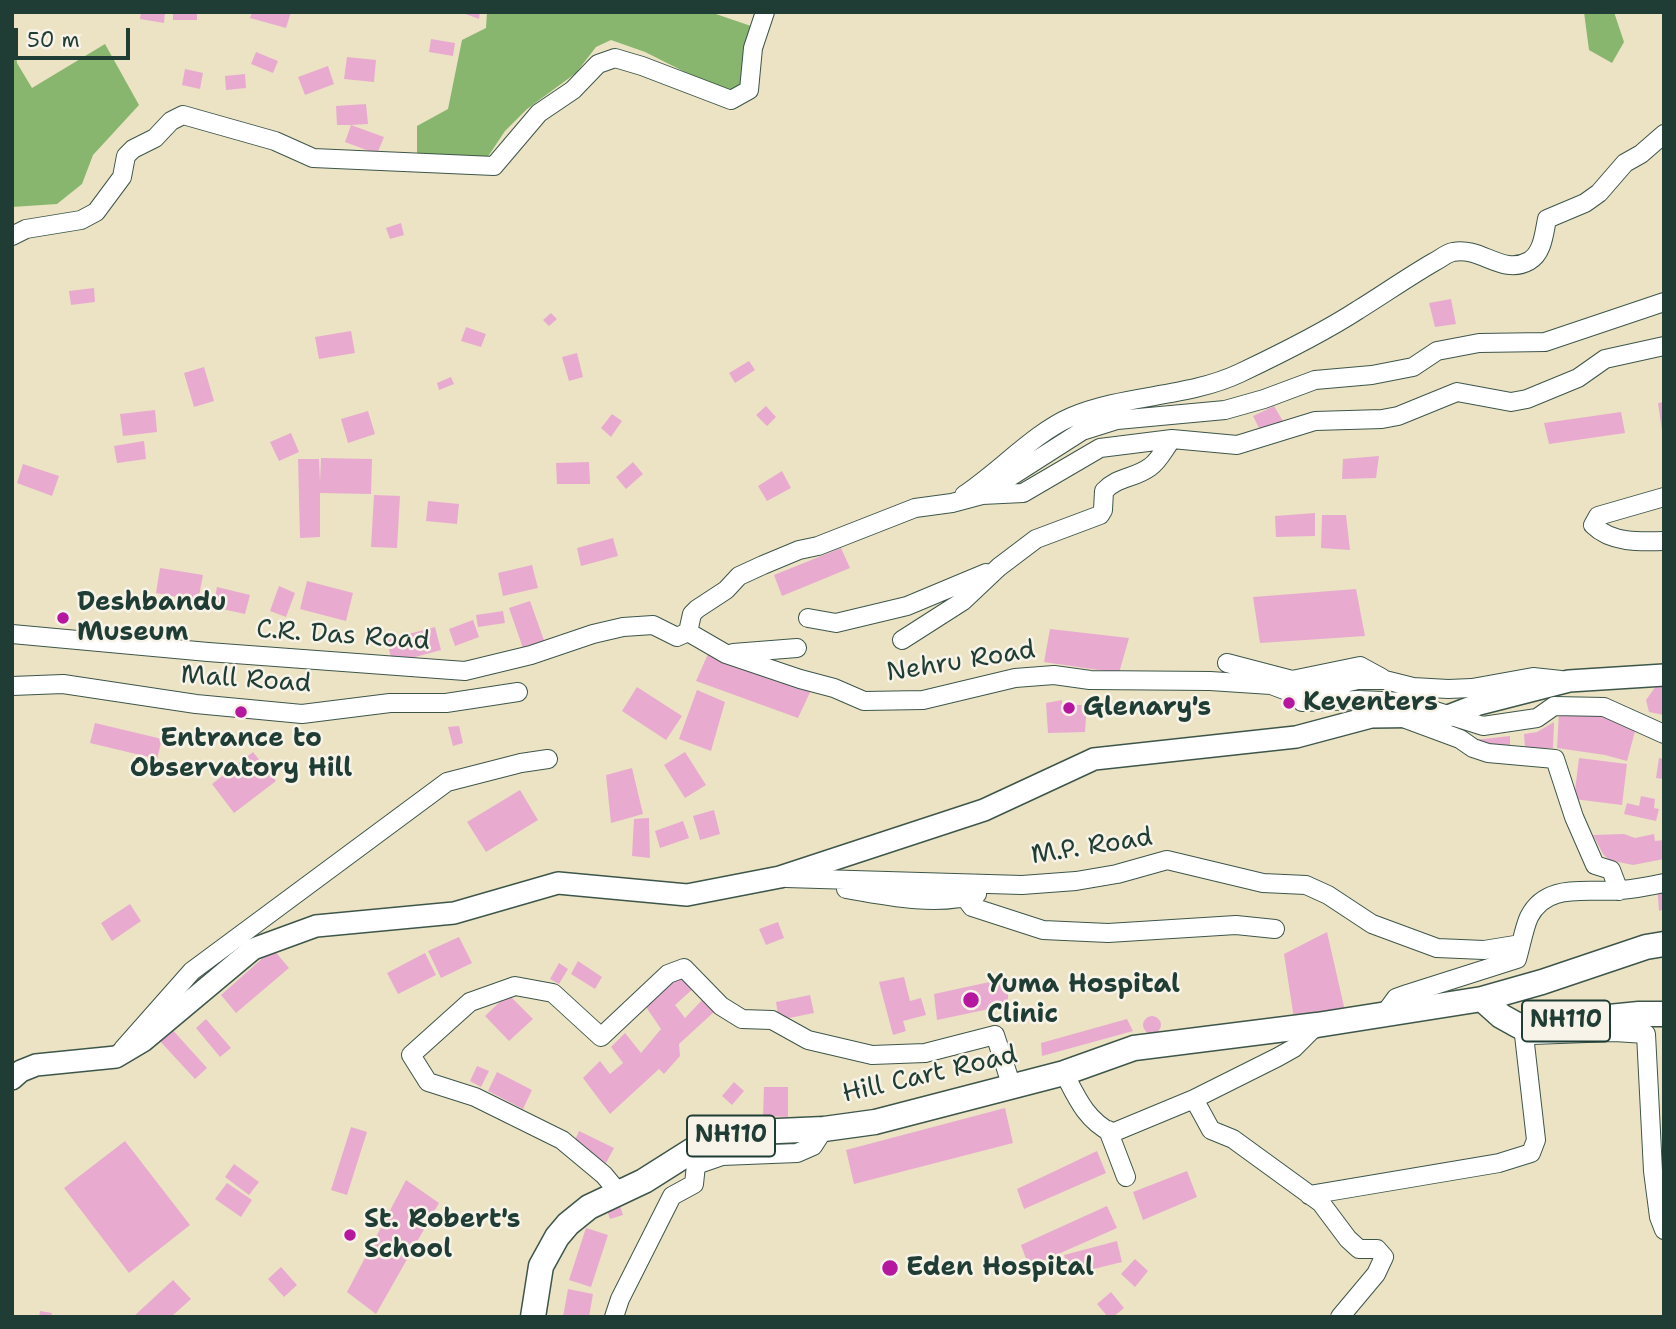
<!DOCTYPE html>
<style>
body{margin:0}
#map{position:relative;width:1676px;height:1329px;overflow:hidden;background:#ebe3c4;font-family:"Shantell Sans",sans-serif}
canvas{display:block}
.frame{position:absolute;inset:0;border:14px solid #1f3d34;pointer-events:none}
.scale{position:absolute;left:14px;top:28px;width:116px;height:32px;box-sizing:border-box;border:4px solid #1f3d34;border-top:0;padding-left:9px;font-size:21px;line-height:24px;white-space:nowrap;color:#1f3d34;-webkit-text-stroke:5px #f7f3e8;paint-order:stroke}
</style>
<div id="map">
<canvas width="1676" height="1329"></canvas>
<div class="frame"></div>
<div class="scale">50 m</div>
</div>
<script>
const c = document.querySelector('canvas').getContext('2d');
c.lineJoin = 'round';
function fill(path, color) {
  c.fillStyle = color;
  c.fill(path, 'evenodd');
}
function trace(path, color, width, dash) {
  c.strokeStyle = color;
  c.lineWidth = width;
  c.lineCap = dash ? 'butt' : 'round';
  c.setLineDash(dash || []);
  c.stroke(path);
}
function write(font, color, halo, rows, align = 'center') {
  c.font = font + ' "Shantell Sans",sans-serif';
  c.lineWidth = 5;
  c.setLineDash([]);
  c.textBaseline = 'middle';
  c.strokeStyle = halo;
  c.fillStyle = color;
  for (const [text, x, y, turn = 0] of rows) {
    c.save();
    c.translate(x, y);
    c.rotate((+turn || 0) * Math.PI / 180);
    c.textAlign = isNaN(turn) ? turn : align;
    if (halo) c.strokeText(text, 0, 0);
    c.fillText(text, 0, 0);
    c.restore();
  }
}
fill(new Path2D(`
 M12 12 17 63 32 88 105 44 139 105 93 155 82 184 57 204 12 207Z
 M487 12H710L751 26 742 84 729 94 645 52 611 40 596 47 576 73 527 109 505 131 487 158 464 160 417 154V126L448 109 462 40 486 28Z
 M1584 12H1614L1624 42 1612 63 1589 50Z`), '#88b66e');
fill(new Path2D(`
 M141 12H165L164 23 140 19Z
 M173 12H197V20H173Z
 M252 12H291L286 28 250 18Z
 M460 12H480L479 19Z
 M431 39 455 43 453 56 429 52Z
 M256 52 278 61 273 73 251 64Z
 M347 57 376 60 374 82 344 79Z
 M328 66 334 84 305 95 298 77Z
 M185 69 203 73 200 89 182 85Z
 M245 74 246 88 226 90 225 76Z
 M366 104 368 124 351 125 384 137 377 154 345 142 351 125H337L336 106Z
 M401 223 404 235 390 239 386 228Z
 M94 288 95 302 71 305 69 291Z
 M1451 299 1456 324 1435 327 1429 303Z
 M551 313 557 319 549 326 543 320Z
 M466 327 486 334 481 347 461 341Z
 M351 331 355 353 319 359 315 337Z
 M577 353 583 377 569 381 562 357Z
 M749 361 755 370 735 383 729 373Z
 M204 367 214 401 194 407 184 373Z
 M451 377 454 384 439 390 437 383Z
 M1664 402V431H1662L1658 403Z
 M766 406 776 417 767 426 756 415Z
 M1274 406 1284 423 1262 434 1253 416Z
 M155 410 157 432 123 436 120 414Z
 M368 411 375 434 348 443 341 419Z
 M1621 412 1625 433 1549 444 1544 423Z
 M612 414 622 421 611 437 601 428Z
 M291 433 299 452 279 461 270 442Z
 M144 441 146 459 117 463 114 446Z
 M1379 456 1376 478 1342 479 1343 459Z
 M321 458 372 459 371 494 320 493V537L300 538 298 459H319L320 482Z
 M589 462 590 484H557L556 463Z
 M633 462 643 474 626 489 616 477Z
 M23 464 59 476 52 496 17 483Z
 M782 471 791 488 767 501 758 486Z
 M374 495 400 496 397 548 371 547Z
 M428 501 459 504 457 524 426 521Z
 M1315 513V536L1276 537 1275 516Z
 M1322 515H1346L1350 550 1321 548Z
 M613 538 618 556 581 566 577 548Z
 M841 548 850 568 782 596 774 575Z
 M532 565 538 588 503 596 498 573Z
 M160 568 203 575 198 601 156 593Z
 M307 581 353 593 346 621 300 609Z
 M279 586 295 593 286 617 270 611Z
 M217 587 250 595 245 614 213 607Z
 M1356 589 1365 636 1260 643 1253 597Z
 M530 601 545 643 524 651 509 608Z
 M503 611 505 623 478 627 476 615Z
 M473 620 479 637 455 646 449 629Z
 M435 627 441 650 393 663 386 640Z
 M1050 629 1129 638 1119 673 1044 662Z
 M708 654 812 688 798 718 696 681Z
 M1664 685V715L1649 712 1646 700 1656 686Z
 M637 687 682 716 666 740 622 711Z
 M697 690 725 702 711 751 679 739Z
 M1062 700V705H1087L1085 732 1048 733 1046 703Z
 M1559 712 1600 713 1637 724 1627 761 1605 755 1557 748Z
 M1554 722 1553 748H1525L1524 734 1537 732Z
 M95 723 162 739 157 759 90 743Z
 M459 726 463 743 453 746 448 727Z
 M1510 736V749L1465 741Z
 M253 752 276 781 234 813 212 784Z
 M685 752 706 785 685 798 664 765Z
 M1579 758 1627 764 1622 805 1574 799Z
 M1659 758 1664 759V779L1656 778Z
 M632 768 643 814 611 823 606 775Z
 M520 790 538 820 486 852 467 822Z
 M1641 796 1655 799 1654 808 1659 809 1656 821 1624 814 1627 803 1639 806Z
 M714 810 720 834 700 840 693 816Z
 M649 818 650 858 632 856 634 819Z
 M683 821 689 838 660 848 655 831Z
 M1624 834 1635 838 1654 834 1655 841 1664 840V859L1633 865 1609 860 1603 854 1593 835Z
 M1664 883V909L1659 911 1657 884Z
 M130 904 141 921 112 941 101 923Z
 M778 922 784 938 766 945 759 929Z
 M1327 932 1345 1011 1295 1025 1284 954Z
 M459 937 472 963 441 978 428 951Z
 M273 949 289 968 236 1013 221 995Z
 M425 953 436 975 398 994 387 973Z
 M578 961 602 977 595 989 571 974Z
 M559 963 568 969 559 984 550 979Z
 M683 973 695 987 675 1005 685 1018 703 999 714 1012 679 1044 680 1056 664 1074 659 1069 610 1114 583 1078 600 1061 610 1074 623 1063 611 1047 625 1033 641 1053 661 1029 646 1007Z
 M904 977 910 1001 921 998 926 1015 903 1021 906 1031 893 1035 879 982Z
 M1008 978V1005L937 1020 934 994Z
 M508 994 533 1019 509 1041 485 1016Z
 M810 995 814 1013 779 1020 776 1002Z
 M1143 1025a9 9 0 1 1 18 0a9 9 0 1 1-18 0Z
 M206 1019 231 1048 220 1057 196 1028Z
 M1127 1019 1133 1031 1042 1056 1041 1043Z
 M170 1027 207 1068 195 1079 158 1039Z
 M477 1066 489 1071 481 1087 470 1081Z
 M497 1072 532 1090 523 1109 488 1091Z
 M734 1082 744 1091 732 1105 722 1096Z
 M764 1087H788V1117L763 1116Z
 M1005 1108 1013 1143 854 1184 846 1150Z
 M351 1127 367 1132 347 1195 331 1190Z
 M579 1131 614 1148 606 1163 572 1147Z
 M125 1141 190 1225 129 1273 64 1188Z
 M1097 1151 1106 1173 1024 1209 1017 1189Z
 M234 1164 259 1182 249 1195 225 1177Z
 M1187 1171 1197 1197 1143 1220 1133 1192Z
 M406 1180 439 1203 376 1314 347 1292Z
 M227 1183 252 1200 241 1217 215 1199Z
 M620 1206 623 1215 610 1219 607 1210Z
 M1107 1206 1117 1228 1029 1267 1021 1245Z
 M586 1228 608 1235 591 1287 569 1280Z
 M1117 1241 1122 1262 1069 1275 1064 1255Z
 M1135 1259 1148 1271 1135 1287 1121 1274Z
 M281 1267 297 1285 284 1297 268 1279Z
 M173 1280 191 1299 171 1317H133Z
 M568 1289 593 1294 589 1317H563Z
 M1111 1292 1124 1308 1113 1317H1108L1097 1304Z
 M40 1311 52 1313 51 1317H39Z`), '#e8abcf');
const minor = new Path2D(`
 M12 236 26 229 81 220 96 212 122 177 126 156 133 149 155 138 171 121 183 115 275 141 313 158 494 166 539 113 573 90 598 64 615 58 642 66 731 100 749 90 753 48 765 12
 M985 493 1082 431 1117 420 1225 410 1264 399 1315 380 1372 375 1413 367 1437 351 1479 343 1545 342 1664 302
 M964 495C999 472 1034 433 1071 417 1125 394 1187 398 1240 373 1280 354 1321 334 1358 310 1384 294 1408 277 1434 262 1440 259 1447 253 1453 252 1481 246 1502 276 1529 261 1543 253 1544 233 1547 219L1585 203 1599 193 1625 163 1641 154 1664 134
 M1664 497 1598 516 1593 525C1611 543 1640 542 1664 541
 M808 618 836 623 907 606 986 573
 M688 632 726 654 800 679 834 688 864 701 923 700 1015 678 1054 675 1090 680 1210 681 1271 685 1295 694 1302 702 1358 700 1407 702 1483 726 1537 718 1554 706 1604 707 1664 734
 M12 634 208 652 465 671 531 655 593 634 623 627 653 625 677 637 688 632 692 614 697 609 726 590 739 576 763 565 799 550 818 546 915 508 952 503 982 495 1023 493 1100 448 1172 439 1237 445 1315 421 1382 419 1398 416 1457 392 1511 402 1527 399 1578 378 1605 359 1664 346
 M902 640 963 601 999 567 1036 539 1100 515 1103 510 1104 491C1118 476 1134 479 1150 467 1159 461 1165 448 1172 439
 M733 653 797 648
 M1227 663 1292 680 1360 666 1382 678
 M12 686 63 684 196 704 302 714 390 703H446L518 692
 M1295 694 1358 680H1385L1413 687 1448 689 1472 688 1533 677 1561 680
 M1406 719 1460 739 1473 748 1488 753 1555 759 1574 817 1595 865 1611 870 1619 891
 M786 878 1022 885 1076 881 1117 874 1167 860 1263 883 1306 885 1328 895 1372 924 1437 948 1484 950 1521 944
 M846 889C885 896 939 907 977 894
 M966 899 972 907 1043 930 1108 933 1236 925 1275 929
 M1385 1013 1396 998 1407 994 1517 959C1521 946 1524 928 1529 917 1547 881 1588 894 1621 890 1635 889 1650 886 1664 883
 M1532 1035 1614 1032 1646 1034 1653 1171 1659 1217 1664 1230
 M123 1049 192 971 447 782 521 763 548 759
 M1064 1073C1077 1098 1086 1120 1112 1133L1194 1099 1278 1057 1294 1048 1317 1025
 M1194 1099 1211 1130 1233 1139 1321 1203 1348 1239 1359 1249H1377L1384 1257 1376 1274 1340 1317
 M1108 1130 1126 1177
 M619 1193 604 1175 562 1140 475 1097 428 1082 411 1055 470 1002 515 986 553 993 601 1037 668 974 684 968 721 1006 742 1019 772 1020 808 1040 872 1055 925 1053 995 1035 1012 1087
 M1309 1195 1499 1163 1531 1153 1536 1140 1524 1035
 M614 1317 620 1299 672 1196 694 1184 696 1165 722 1156 797 1153 813 1146 824 1129`);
const major = new Path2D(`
 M12 1079 21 1071 36 1065 116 1057 143 1041 253 949 316 926 454 913 558 883 687 895 780 877 984 810 1094 759 1296 737 1371 717 1448 716 1479 704 1569 681 1664 675`);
const highway = new Path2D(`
 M1482 999 1542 982 1646 947 1664 944
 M533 1317 541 1266 557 1237 568 1224 589 1207 644 1181 693 1150 721 1139 755 1132 824 1129 875 1122 1064 1073 1134 1048 1317 1025 1482 999 1501 1016 1519 1026 1639 1014H1664`);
trace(minor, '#3e564a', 20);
trace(major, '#3e564a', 24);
trace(highway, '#3e564a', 27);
trace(minor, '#fff', 18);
trace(major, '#fff', 21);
trace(highway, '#fff', 24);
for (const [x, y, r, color] of [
 [63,618,7,"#b5179e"],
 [1289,703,7,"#b5179e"],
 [1069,708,7,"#b5179e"],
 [241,712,7,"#b5179e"],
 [971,1000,9,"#b5179e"],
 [350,1235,7,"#b5179e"],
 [890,1268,9,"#b5179e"]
]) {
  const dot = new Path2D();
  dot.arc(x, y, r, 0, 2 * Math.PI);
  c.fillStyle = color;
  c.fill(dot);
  trace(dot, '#f7f3e8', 2.5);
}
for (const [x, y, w] of [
 [1566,1021,88],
 [731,1136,88]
]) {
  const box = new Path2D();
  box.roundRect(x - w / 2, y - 20.5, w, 41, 5);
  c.fillStyle = '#f7f3e8';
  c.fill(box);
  trace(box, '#1f3d34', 2);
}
write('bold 24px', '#1f3d34', null, [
 ["NH110",1566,1021],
 ["NH110",731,1136]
]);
write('bold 26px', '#1f3d34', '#f7f3e8', [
 ["Deshbandu",77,603],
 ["Museum",77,633],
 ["Keventers",1303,703],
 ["Glenary's",1083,708],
 ["Entrance to",241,739,"center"],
 ["Observatory Hill",241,769,"center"],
 ["Yuma Hospital",987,985],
 ["Clinic",987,1015],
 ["St. Robert's",364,1220],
 ["School",364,1250],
 ["Eden Hospital",906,1268]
], 'left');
write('26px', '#1f3d34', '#f7f3e8', [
 ["C.R. Das Road",343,636,4],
 ["Nehru Road",961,662,-9],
 ["Mall Road",246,680,4],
 ["M.P. Road",1092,847,-9],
 ["Hill Cart Road",930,1075,-13]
]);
</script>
